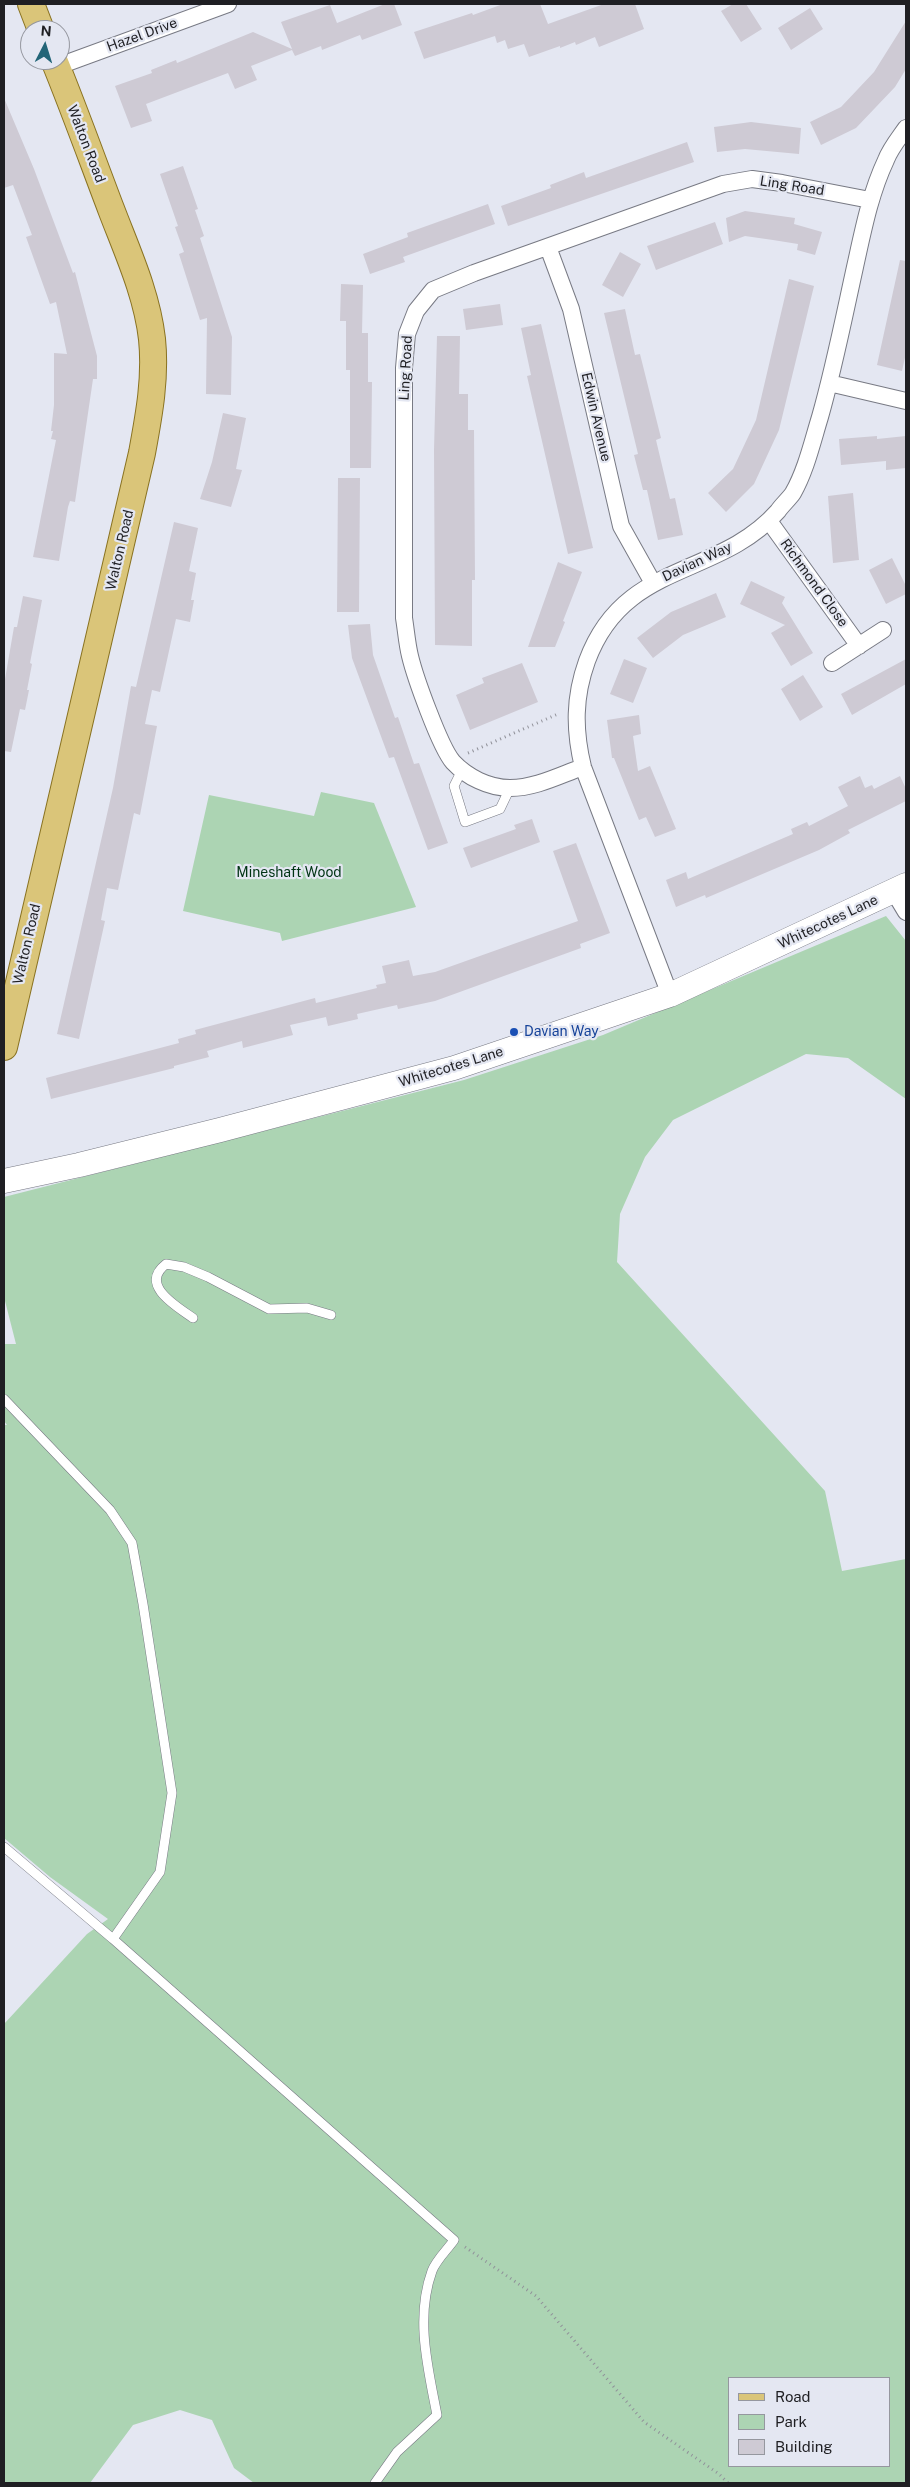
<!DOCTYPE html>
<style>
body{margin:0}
#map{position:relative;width:910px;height:2487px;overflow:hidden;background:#e4e7f2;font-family:"Public Sans",sans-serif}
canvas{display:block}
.frame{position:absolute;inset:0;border:5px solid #1f1f23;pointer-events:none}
.legend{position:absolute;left:728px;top:2377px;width:162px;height:90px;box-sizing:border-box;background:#e4e7f2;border:1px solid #95979f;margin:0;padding:6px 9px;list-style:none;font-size:15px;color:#1f1f23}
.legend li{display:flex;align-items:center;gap:10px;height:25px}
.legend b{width:25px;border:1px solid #95979f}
.north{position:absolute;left:20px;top:20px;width:50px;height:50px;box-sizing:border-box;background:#e4e7f2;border:1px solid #95979f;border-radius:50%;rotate:5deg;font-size:14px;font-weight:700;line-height:20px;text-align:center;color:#1f1f23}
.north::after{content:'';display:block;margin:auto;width:18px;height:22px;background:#236578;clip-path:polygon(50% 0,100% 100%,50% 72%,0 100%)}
</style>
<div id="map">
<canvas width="910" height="2487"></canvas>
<div class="frame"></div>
<ul class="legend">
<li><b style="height:6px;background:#dac579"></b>Road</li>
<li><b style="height:14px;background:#acd4b3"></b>Park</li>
<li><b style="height:14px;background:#cecad4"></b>Building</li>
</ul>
<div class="north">N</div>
</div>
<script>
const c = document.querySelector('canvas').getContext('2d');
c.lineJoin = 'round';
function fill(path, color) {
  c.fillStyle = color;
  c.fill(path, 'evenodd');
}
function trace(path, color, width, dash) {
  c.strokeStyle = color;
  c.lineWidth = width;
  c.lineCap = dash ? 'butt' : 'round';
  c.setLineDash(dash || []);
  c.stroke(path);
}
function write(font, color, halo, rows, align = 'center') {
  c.font = font + ' "Public Sans",sans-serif';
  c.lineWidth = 4.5;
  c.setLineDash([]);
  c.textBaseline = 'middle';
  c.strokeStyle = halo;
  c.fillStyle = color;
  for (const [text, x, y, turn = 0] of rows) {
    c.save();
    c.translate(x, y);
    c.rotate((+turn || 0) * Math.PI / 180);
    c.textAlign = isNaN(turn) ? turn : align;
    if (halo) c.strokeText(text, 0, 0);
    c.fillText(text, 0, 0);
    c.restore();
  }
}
fill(new Path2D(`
 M321 792 374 803 416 907 282 941 280 933 183 911 209 795 314 816Z
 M886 916 906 941V1099L848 1058 806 1054 673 1120 645 1157 620 1214 617 1262 825 1491 842 1571 906 1559V2483H254L234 2468 212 2420 180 2410 133 2425 90 2483H4V2024L87 1934 108 1919 50 1877 4 1838V1425H7L4 1421V1344H16L4 1297V1197L464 1080 603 1035ZM729 2378H889V2466H729Z`), '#acd4b3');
fill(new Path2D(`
 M385 4H394L402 25 362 40 360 35 322 50 321 46 295 56 292 50 251 66 257 80 235 89 228 73 183 90 146 104 152 121 131 128 115 86 152 73 151 70 176 60 177 63 253 32 292 49 281 22 330 5 337 23Z
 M503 4H540L548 24 604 4H635L644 29 599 47 595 37 576 45 575 42 560 48V46L529 57 524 44 508 49 505 40 497 43 495 36 424 59 414 32 472 13 473 15Z
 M733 4H746L762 29 741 42 721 11Z
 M810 8 823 29 791 50 778 28Z
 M906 21V69L895 87 856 128 821 145 810 122 841 107 874 72Z
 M4 98 34 169 73 273 75 272 97 356V379H93L75 502 70 501 68 507 59 561 33 557 56 440 51 439 53 431H51L54 405V353L67 354 56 302 50 304 26 237 32 235 13 185 4 188Z
 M751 122 801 128 799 154 745 149 717 152 714 127Z
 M687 142 694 162 508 226 501 206 551 188 550 185 584 172 586 178Z
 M183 166 198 209 195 210 204 236 200 238 232 337 231 395 206 394 207 318 200 320 179 254 184 252 175 227 178 226 160 174Z
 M488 204 495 224 403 257 405 262 370 274 363 254 408 237 407 233Z
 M745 211 795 218 794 224 822 232 815 255 797 250 798 244 773 240 745 236 729 242 726 218Z
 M715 222 723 244 656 270 647 246Z
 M620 252 641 264 623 297 602 285Z
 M900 260 906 261V353L902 371 877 365Z
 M789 279 814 286 779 430 754 484 726 512 708 493 733 469 756 420Z
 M341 284 363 285 362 333H368V382H372L371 468H350V370H346V321H340Z
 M500 304 503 325 466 330 463 309Z
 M625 309 635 355 640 354 661 438 656 440 670 499 675 498 683 535 658 540 647 490H643L634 455 638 454 604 313Z
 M541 324 593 548 568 554 527 376 531 375 521 328Z
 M437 336H460L459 394H468V430H474L475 580H472V646L435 645 434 450Z
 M223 413 246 418 236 469 242 470 231 507 200 499 212 462Z
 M877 436V439L906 436V468L886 470V461L841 465 839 439Z
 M338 478H360L359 612H337Z
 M853 493 859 560 833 563 828 496Z
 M174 522 198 528 189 571 196 573 191 600H194L190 622 176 619 160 692 152 690 145 724 157 726 140 815 134 813 118 890 107 888 101 920 105 921 79 1039 57 1034 113 788 131 686 136 687Z
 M892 558 906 586V594L886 604 869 570Z
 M558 562 582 572 563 621 565 622 555 647H528Z
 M751 581 785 597 782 603 813 653 791 666 771 633 785 625 740 604Z
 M716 593 726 617 683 635 653 658 637 638 671 612Z
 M23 596 42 600 30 663 32 664 27 690H29L25 710 20 709 11 752 4 751V685L14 627H17Z
 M370 624 373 655 395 718 398 717 414 764 419 763 448 843 428 850 394 757 389 758 352 658 348 625Z
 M624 659 647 668 633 703 610 694Z
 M906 659V684L852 715 841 694Z
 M522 663 538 702 470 730 456 695 484 683 482 678Z
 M803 675 823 707 800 721 781 689Z
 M639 715 641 734 633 736 638 771 650 766 676 829 655 837 646 817 639 820 614 758H612L607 720Z
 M860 776 865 788 872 785 874 789 900 776 906 789V801L848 830 850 833 819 850 706 898 705 895 676 907 666 880 686 872 688 879 793 834 791 829 807 822 809 826 848 806 838 787Z
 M532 819 540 842 471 868 463 848 516 829 514 825Z
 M576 843 610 933 580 944 581 948 435 1001 398 1009 397 1005 357 1014 358 1019 328 1026 326 1017 290 1025 293 1035 243 1048 242 1041 207 1051 209 1057 174 1066V1068L51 1099 46 1078 179 1043 178 1039 196 1034 195 1030 315 998 316 1003 377 988 376 985 386 983 382 966 409 960 413 976 435 972 578 921 553 851Z`), '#cecad4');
const lane = new Path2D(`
 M462 770 454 786 465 822 500 809 510 788
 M193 1318C176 1306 139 1285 166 1264L184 1267 208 1277 269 1309 307 1308 331 1315
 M4 1399 110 1510 132 1543 143 1604 172 1793 160 1872 113 1939
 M4 1847 113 1939 454 2240C448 2249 436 2260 432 2271 415 2318 428 2368 437 2415L397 2452 375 2483`);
const street = new Path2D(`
 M56 67 228 4
 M548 247 571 309 621 526 653 583
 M829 383 906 401
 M769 521 859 646
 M832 663 883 630
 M583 767C560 775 536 788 510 788 489 788 467 777 453 762 440 747 415 677 410 656 407 644 406 630 404 618V368L407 334 416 311 433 290 474 273 723 184 752 179 782 183 870 200
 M894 892 906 912
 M670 995 583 767C574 730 574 697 587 661 624 560 718 579 778 511 782 505 789 499 793 493 806 470 812 443 820 417 834 368 844 317 855 267 863 231 870 194 886 160 890 149 899 138 906 128`);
const secondary = new Path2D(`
 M4 1181 79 1165 220 1130 454 1068 670 995 906 885`);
const primary = new Path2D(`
 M31 4 41 30
 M4 1047 142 453C149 415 156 378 152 339 147 294 127 251 111 209 92 159 74 109 54 60`);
trace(lane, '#787a84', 10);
trace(street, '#787a84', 18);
trace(secondary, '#787a84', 25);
trace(primary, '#897221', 28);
trace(new Path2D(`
 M468 753 558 714
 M465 2247 536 2296 644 2422 719 2474 728 2483`), '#909199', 3, [1, 4]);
trace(lane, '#fff', 9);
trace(street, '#fff', 16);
trace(secondary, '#fff', 24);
trace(primary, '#dac579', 26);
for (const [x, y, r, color] of [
 [514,1032,5,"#1a4fb4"]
]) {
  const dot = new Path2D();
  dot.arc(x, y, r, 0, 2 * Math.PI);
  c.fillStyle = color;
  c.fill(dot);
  trace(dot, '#e4e7f2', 2);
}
write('14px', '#1f1f23', '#e4e7f2', [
 ["Hazel Drive",142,35,-20],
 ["Walton Road",86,144,69],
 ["Ling Road",792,186,9],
 ["Ling Road",406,368,-87],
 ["Edwin Avenue",596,417,77],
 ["Walton Road",120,550,-77],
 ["Davian Way",697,562,-25],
 ["Richmond Close",814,583,54],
 ["Whitecotes Lane",828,922,-25],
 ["Walton Road",27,944,-77],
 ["Whitecotes Lane",451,1067,-17]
]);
write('14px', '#003414', '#e4e7f2', [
 ["Mineshaft Wood",289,873]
]);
write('14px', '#164399', '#e4e7f2', [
 ["Davian Way",524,1032]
], 'left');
</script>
